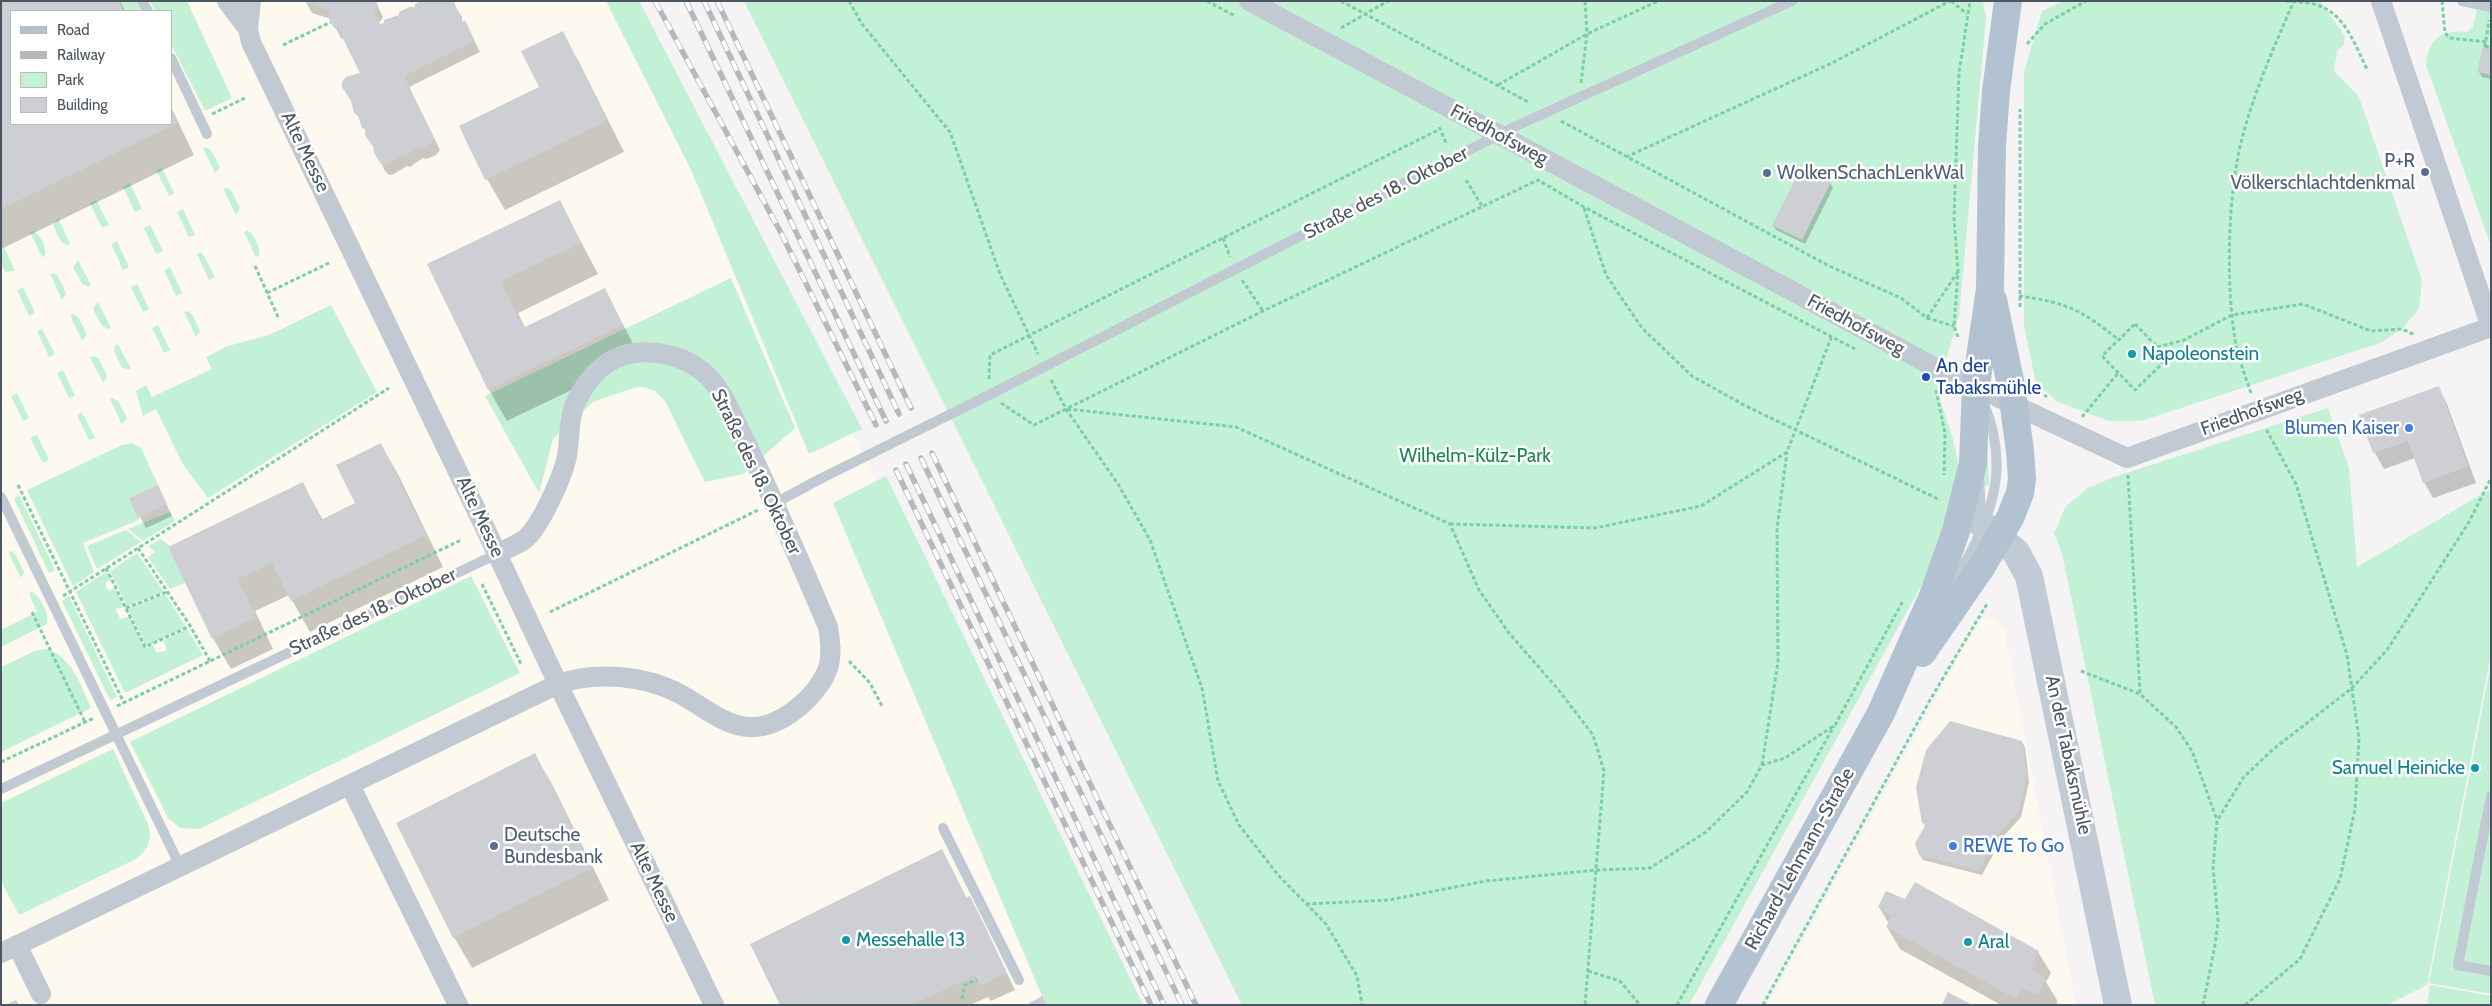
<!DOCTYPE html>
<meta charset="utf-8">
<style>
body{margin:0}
#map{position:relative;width:2492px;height:1006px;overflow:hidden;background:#f5f3f3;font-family:Cabin,sans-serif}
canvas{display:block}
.frame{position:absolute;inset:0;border:2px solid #4a5661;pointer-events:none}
.legend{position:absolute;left:10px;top:10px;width:162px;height:115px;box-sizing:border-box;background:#fff;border:1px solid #b7bbc0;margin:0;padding:6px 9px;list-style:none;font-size:15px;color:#4a5661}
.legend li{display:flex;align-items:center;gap:10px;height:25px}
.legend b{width:25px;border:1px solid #b7bbc0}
</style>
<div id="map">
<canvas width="2492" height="1006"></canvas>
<div class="frame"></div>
<ul class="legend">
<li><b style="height:6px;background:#b3c2d1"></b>Road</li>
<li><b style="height:6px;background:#b5b8bd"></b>Railway</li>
<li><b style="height:14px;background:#c3f1d5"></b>Park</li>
<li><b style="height:14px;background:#cdcfd5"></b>Building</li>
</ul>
</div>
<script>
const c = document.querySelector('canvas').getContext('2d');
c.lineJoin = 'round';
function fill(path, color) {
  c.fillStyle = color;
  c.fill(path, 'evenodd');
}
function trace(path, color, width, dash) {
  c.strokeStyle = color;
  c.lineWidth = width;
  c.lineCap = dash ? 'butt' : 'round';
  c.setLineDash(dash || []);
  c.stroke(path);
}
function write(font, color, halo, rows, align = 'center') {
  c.font = font + ' Cabin,sans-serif';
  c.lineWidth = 5;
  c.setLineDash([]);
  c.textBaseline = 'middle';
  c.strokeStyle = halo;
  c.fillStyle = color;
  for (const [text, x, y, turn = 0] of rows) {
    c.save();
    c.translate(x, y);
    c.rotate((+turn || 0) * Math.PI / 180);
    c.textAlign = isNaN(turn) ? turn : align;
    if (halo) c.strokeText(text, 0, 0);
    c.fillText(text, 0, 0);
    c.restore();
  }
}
fill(new Path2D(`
 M1 1H638L1137 1005H1ZM11 11H171V124H11Z
 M1993 618 2004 629 2076 1005H1768L1980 619Z`), '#fdf9ef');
fill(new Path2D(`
 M119 1H139L144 11H123Z
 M150 1H187L232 98 205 111 171 44V11H155Z
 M606 1H639L862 429 809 454 692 172Z
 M744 1H1983L1986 18 1959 316 1937 391 1953 439 1958 462 1953 496 1940 546 1925 579 1689 1005H1242Z
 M2063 1H2320L2345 36 2344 45 2337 51 2334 71 2359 97 2422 280 2419 309 2402 329 2380 343 2141 421H2109L2058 402 2036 383 2024 326V72L2042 11Z
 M2479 1H2491V246L2426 65C2428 40 2441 29 2467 32L2473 27Z
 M206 147 211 150 220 167 215 173 203 148Z
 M162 168 174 193 169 196 156 170Z
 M130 183 142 209 135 212 123 187Z
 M227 188 232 191 240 208 236 215 223 189Z
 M96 200 109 225 102 228 90 203Z
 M183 209 195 235 189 237 177 212Z
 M58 218 70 244 68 245 61 242 53 225Z
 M150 225 163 251 156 254 144 228Z
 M247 230C254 234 261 248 259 256L256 257 244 232Z
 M33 231C41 235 47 248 45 256L42 257 30 232Z
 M117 241 129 267 123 270 111 244Z
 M3 245 15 271 6 272 1 265Z
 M202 252 215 277 209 280 197 254Z
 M78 260 91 285 89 287 82 284 73 267Z
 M170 267 182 293 176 296 164 270Z
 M53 273 58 276 66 293 62 300 50 274Z
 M731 278 795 428 743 474 705 482 665 401 655 391 643 387 633 388 593 402 553 439 539 493 485 396Z
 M137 284 149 309 143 312 131 287Z
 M23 287 35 313 29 316 17 290Z
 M98 302 111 328 109 329 102 326 93 309Z
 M331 305 377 392 208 498 182 463 156 409 143 416 136 391 146 385 152 397 212 369 206 357 228 346 269 335Z
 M187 311 192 314 200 331 196 337 184 312Z
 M73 314 78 317 87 334 82 341 70 315Z
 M158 325 170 350 164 353 152 328Z
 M42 329 55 354 49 357 37 331Z
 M118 344 131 369 129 370 122 368 114 351 115 346Z
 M94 356 99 359 107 376 103 383 90 357Z
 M63 370 75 396 69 398 57 373Z
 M17 393 29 418 23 421 11 396Z
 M113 398 118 401 127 418 122 425 110 399Z
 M2328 408 2349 468 2357 567 2491 489V654L2427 985 2387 1005H2155L2062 553 2054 533 2066 506 2088 488 2114 477Z
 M82 412 95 438 89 440 77 415Z
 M37 435 49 460 43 463 30 438Z
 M1987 442 1989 484 1985 487 1983 485Z
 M132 443 141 448 158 485 130 498 139 520 83 543 94 572 73 586 27 490 122 445Z
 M886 476 1143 1005H1047L1042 996 833 503Z
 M19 495 55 570 49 573 14 499Z
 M170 512 175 521 143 541 128 529Z
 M126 530 141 542 97 569 87 546Z
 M161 539 170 546 168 547 185 583 170 589 148 557 155 552 148 546Z
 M11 551 16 555 24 572 21 578 8 552Z
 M137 553 164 592 127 606 110 571Z
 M106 572 111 579 105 583 108 591 115 588 124 607 116 609 120 619 130 617 145 649 153 645 157 653 167 650 163 641 187 629 203 655 125 693 76 592Z
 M471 576 520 673 199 829 180 828 168 818 130 742Z
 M32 592C40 595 50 616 47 624L1 647V630L37 612 29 593Z
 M165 594 186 627 146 646 128 608Z
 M69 596 117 697 110 700 62 601Z
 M46 649C73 657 80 684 91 708L1 752V667L35 651Z
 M2491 664V994L2429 983Z
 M113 749 148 824C153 839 148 850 136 859L19 915 1 881V803Z
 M2430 985 2491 996V1005H2427Z`), '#c3f1d5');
fill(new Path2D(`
 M1 1H120L125 11H11V124H171V107L194 155 1 249Z
 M308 1H375L383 17 379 23 380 26 455 6 462 17V23L470 32 480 52 409 87 440 150 436 155 426 159 423 158 410 167 407 166 394 174 389 175 385 171 343 82 356 74H362L344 39 341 38 331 19 312 13 306 2Z
 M562 32 580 64 624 152 505 210 487 179 540 88Z
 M2491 50V79L2482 77 2479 72Z
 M1802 169 1830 183 1833 188 1805 244 1776 230 1773 225Z
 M560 202 598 274 518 313 525 328 605 290 640 357 507 421 489 390 429 265Z
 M2438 387 2447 404 2476 483 2433 498 2424 482 2415 458 2384 469 2375 453 2361 416Z
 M381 445 399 476 443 567 310 632 289 595 255 611 273 649 231 669 213 638 169 547 302 483 323 520 356 504Z
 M158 486 172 516 146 528 140 517Z
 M2022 742 2025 747 2029 782 2021 817 1995 846 1990 845 1993 855 1982 875 1923 860 1920 855 1926 827 1923 822Z
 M535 755 553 786 609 900 472 968 454 937Z
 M951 867 967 899 969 898 979 914 1015 990 991 1001 988 997 970 1005H781Z
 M1879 907 2038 952 2051 973 2046 982 2057 1000V1005H2001L1900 949 1887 927 1889 924Z`), '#0003');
fill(new Path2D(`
 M1 1H119L123 11H11V124H171V110L177 123 1 209Z
 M303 1H376L378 6 374 12 380 24 384 23V20L399 15V12L409 7H415V4L421 1H454L461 22 465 20 475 41 404 76 434 139 430 144 419 149 417 148 404 157 401 155 388 164 382 165 378 160 373 150 374 148 365 135V129L362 128 358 116 354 113 351 101 342 87V82L346 77 360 73 338 28H334L328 16 330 11Z
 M563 31 607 121 485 180 459 126 539 87 521 51Z
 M2483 47 2491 49V75L2477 72Z
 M1802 167 1831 182 1802 240 1772 225Z
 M560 200 581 243 501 281 523 328 605 288 623 325 488 390 427 264Z
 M2439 386 2468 466 2423 483 2408 441 2373 453 2359 415Z
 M381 443 426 535 291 601 272 563 238 579 256 617 212 639 168 547 303 482 321 520 355 503 336 465Z
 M158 485 167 504 138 518 129 498Z
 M1950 721 2022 741 2027 776 2019 811 1992 841 1989 840 1991 849 1979 871 1919 855 1915 843 1926 824 1922 823 1916 788 1926 750Z
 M535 753 592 868 453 938 396 823Z
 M942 849 966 898 970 896 1007 973 980 986 975 975 912 1005H780L750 944Z
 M1915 882 2039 951 2030 968 2045 977 2046 980 2038 995 2022 989 2016 999 1886 927 1892 916 1878 907 1886 891 1905 899Z
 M1948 992 1972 1005H1942Z
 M1042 996 1047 1005H1026Z
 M16 1000 19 1005H6Z`), '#cdcfd5');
trace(new Path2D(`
 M849 1 862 24 950 132 1000 274 1038 354
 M1207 1 1235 16
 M1341 1 1530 103
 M1951 1 1967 14
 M2286 1C2296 2 2308 2 2317 5 2346 14 2355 46 2368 71
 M2442 1 2445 33 2450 38 2486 42
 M1341 28 1388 1
 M2027 44 2045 24 2086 1
 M283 45 331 22
 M2485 46 2491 48
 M2485 47 2489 20
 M1581 83 1587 34 1585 1
 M1498 85 1587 34 1658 1
 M212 114 247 97
 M1561 121 1829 266 1901 298 1927 318 1954 326
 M1439 127 1447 145
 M1626 157 1832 63 1950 1
 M1466 180 1482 206
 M1584 208 1606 275 1642 328 1692 376 1744 405 1940 500
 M1223 238 1230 257
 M255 266 279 319
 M1242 280 1263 311
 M267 293 329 263
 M2019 296C2068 303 2080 309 2119 340
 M2020 307V109
 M1927 318 1957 273
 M2135 324 2168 358 2135 390 2102 356Z
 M1958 337 1954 326 1958 271 1954 218 1959 73 1970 1
 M2157 347 2184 340 2232 315 2303 304 2371 331 2402 329 2415 335
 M989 379 990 355 1440 129
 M1051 380 1066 409 1118 484 1150 540 1202 688 1218 781 1239 825 1279 876 1326 924 1357 976 1362 1005
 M2034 387 2047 397
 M1936 390 1945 433 1944 475
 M2251 393C2246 379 2241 364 2237 350 2225 292 2227 193 2243 135 2255 90 2275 44 2294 1
 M1001 403 1034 425 1263 311 1538 180 1584 207 1857 350
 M1067 409 1236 427 1450 524 1479 590 1509 633 1557 688 1593 735 1604 771 1585 1005
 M2082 417 2118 373
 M2128 475 2140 694
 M18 485 124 703
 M1450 524 1595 528 1701 506 1787 452 1831 338
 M138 548 189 624 210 661
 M106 568 145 647 190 626
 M482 584 522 666
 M63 596 389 388
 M126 608 167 592
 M32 612 85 722
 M550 612 758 510
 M849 661 870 683 882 706
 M2081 671 2140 694 2176 727 2192 751 2217 820
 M117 706 461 540
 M1 762 94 718
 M1762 765 1778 662 1777 528 1787 452
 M1306 904 1389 900 1486 881 1597 870 1650 868 1706 832 1747 792 1762 765 1785 758 1835 725 1903 601
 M1588 971 1620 981 1640 1005
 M962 999 965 985 977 980
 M1677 1005 1834 726
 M1763 1005 1930 700 1988 602
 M2203 1005 2215 945 2218 921 2213 867 2217 821 2243 778 2271 751 2352 688 2387 650 2469 522 2491 478
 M2245 1005 2300 959 2340 879 2355 809 2359 738 2347 655 2296 484 2266 429`), '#7ad0a6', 3, [4, 2.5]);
trace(new Path2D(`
 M142 1 148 11
 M2462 1 2491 7
 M171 58 207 134
 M985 397 1514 127 1792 1
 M1 497 180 866
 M775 503 820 479
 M1949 592C1984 529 2015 478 1984 404
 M1 789 497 554
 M2491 796 2458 965 2491 971
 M943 828 1019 980`), '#c1cad2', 10);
trace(new Path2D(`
 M227 1 248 29
 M251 1 248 29 251 42 485 528 558 684 714 1005
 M1249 1 1940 370 2127 458 2491 327
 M2381 1 2491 327
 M350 785 458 1005
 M17 945 41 994
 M1 953 558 684C595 671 645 675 680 694 701 705 724 726 749 727 781 729 821 694 829 665 832 652 830 639 828 627 801 564 775 502 745 441 733 417 723 388 702 371 683 356 657 350 634 353 605 357 587 378 575 404 568 420 570 440 567 456 563 476 540 528 524 540 516 545 506 549 497 554`), '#c1cad2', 20);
trace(new Path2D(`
 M1970 479 1972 510 1976 519 2016 552 2029 576 2118 1005`), '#c1cbd6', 28);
trace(new Path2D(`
 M1922 653 1982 566 2010 518 2020 493 2022 479 2020 451 2011 385 1993 300
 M1719 1005 1881 713 1933 596 1956 531 1973 463 1976 385 1990 289 1992 146 1996 91 2008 1`), '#b3c2d1', 28);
const rail = new Path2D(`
 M655 1 781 233 876 425
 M686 1 886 421
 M704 1 899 414
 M717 1 911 408
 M932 453 1196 1005
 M921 458 1182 1005
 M906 464 1164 1005
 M896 470 1151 1005`);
trace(rail, '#b5b8bd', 5.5);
trace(rail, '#fff', 4, [11]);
trace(new Path2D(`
 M820 479 985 397`), '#c1cad2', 10);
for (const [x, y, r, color] of [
 [2425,172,5,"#5c6f8a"],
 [1767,173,5,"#5c6f8a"],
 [2132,354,5,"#0f9aa8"],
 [1926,377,5,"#1a4fb4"],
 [2409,428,5,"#3f7fe0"],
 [2475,768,5,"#0f9aa8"],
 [494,846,5,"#5c6f8a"],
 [1953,846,5,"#3f7fe0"],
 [846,940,5,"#0f9aa8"],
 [1968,942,5,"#0f9aa8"]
]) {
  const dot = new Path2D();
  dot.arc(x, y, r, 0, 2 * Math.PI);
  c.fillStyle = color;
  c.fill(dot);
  trace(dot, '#fff', 2);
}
write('19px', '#4a5661', '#fff', [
 ["Friedhofsweg",1499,135,28],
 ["Alte Messe",305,152,64],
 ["Straße des 18. Oktober",1386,193,-27],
 ["Friedhofsweg",1856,325,28],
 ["Friedhofsweg",2252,412,-20],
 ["Straße des 18. Oktober",756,472,64],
 ["Alte Messe",480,517,65],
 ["Straße des 18. Oktober",373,612,-25],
 ["An der Tabaksmühle",2068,755,78],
 ["Richard-Lehmann-Straße",1800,859,-61],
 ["Alte Messe",654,882,64]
]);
write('19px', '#4e5e75', '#fff', [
 ["P+R",2415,161,"right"],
 ["Völkerschlachtdenkmal",2415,183,"right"],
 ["WolkenSchachLenkWal",1777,173],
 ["Deutsche",504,835],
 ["Bundesbank",504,857]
], 'left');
write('19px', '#0d838f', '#fff', [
 ["Napoleonstein",2142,354],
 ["Samuel Heinicke",2465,768,"right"],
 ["Messehalle 13",856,940],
 ["Aral",1978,942]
], 'left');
write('19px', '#164399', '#fff', [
 ["An der",1936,366],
 ["Tabaksmühle",1936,388]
], 'left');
write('19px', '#366cbe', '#fff', [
 ["Blumen Kaiser",2399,428],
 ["REWE To Go",1963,846,"left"]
], 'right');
write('19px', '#17864f', '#fff', [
 ["Wilhelm-Külz-Park",1475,456]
]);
</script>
